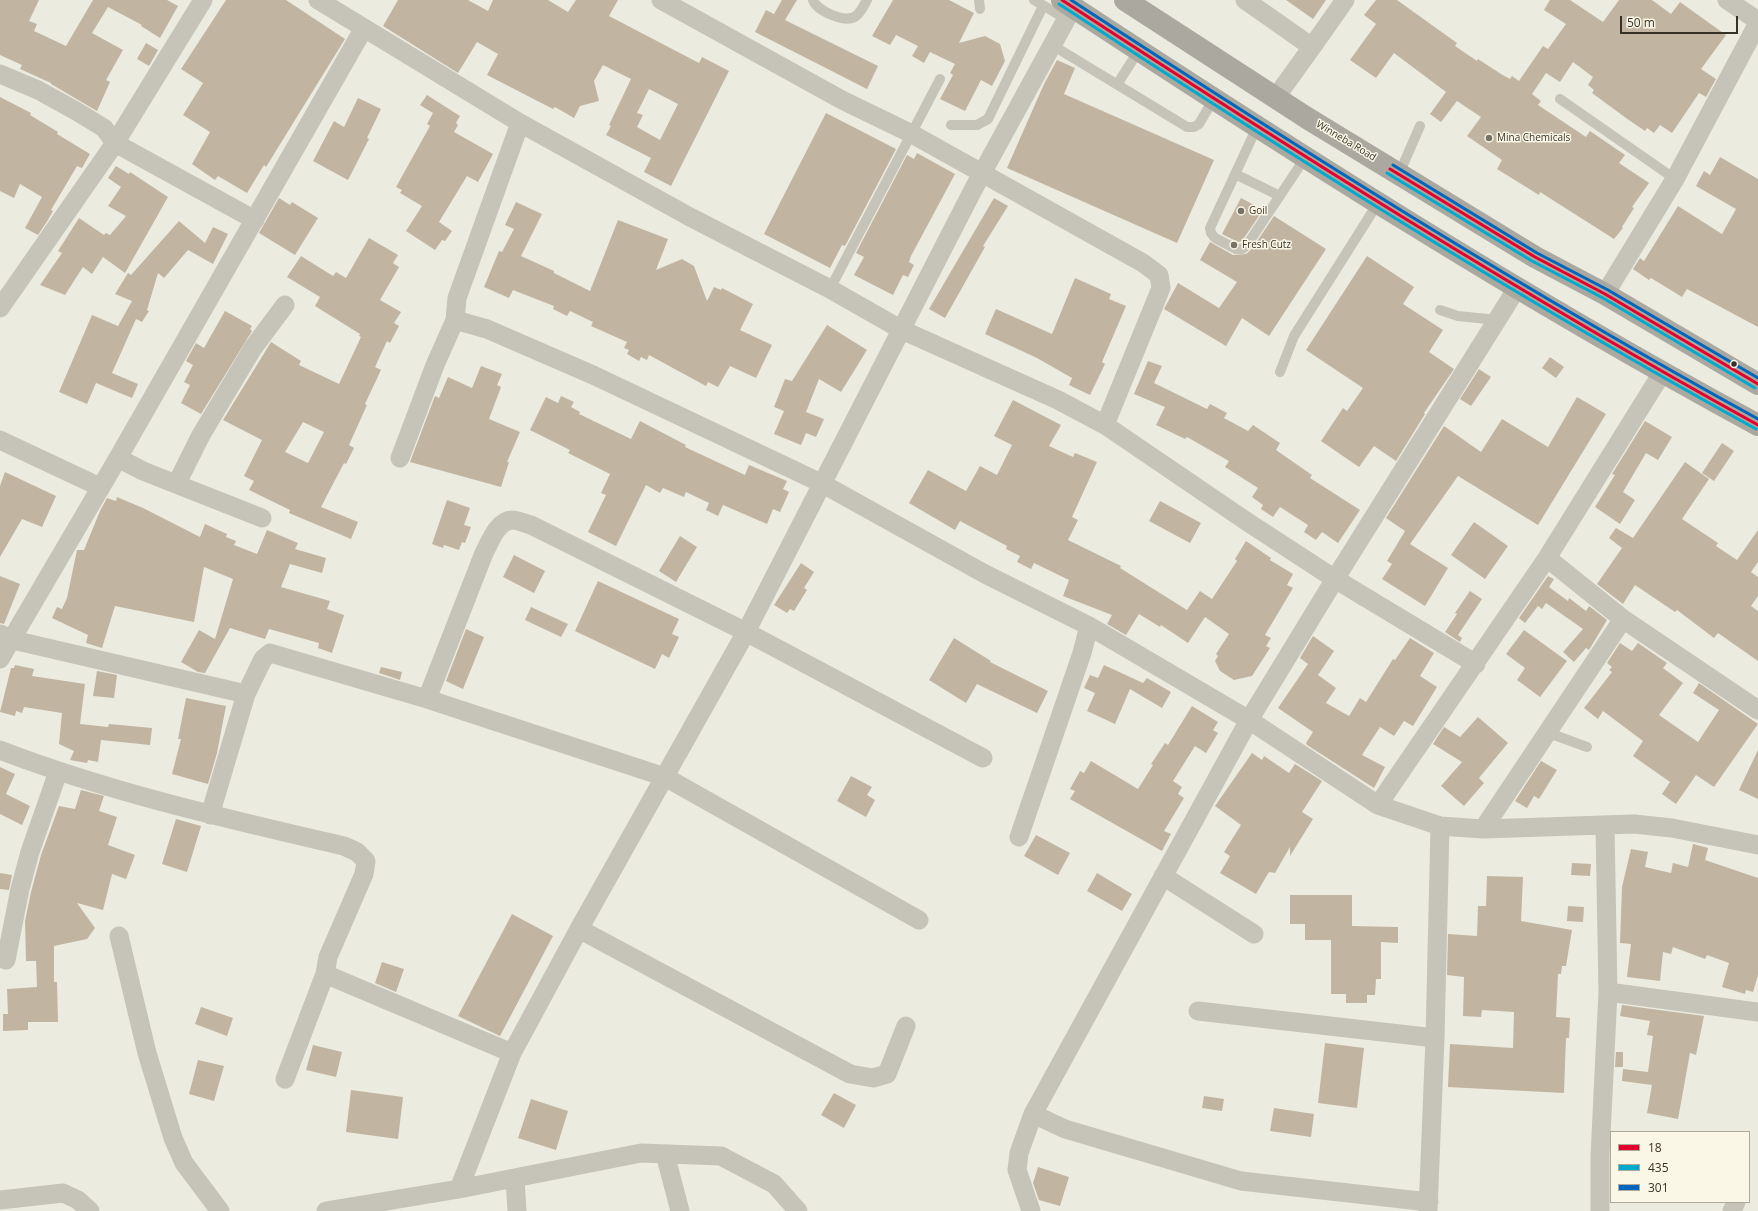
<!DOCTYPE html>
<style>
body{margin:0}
#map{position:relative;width:1758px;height:1211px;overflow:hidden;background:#ecebe0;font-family:"Open Sans",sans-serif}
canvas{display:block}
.legend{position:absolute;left:1610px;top:1131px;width:140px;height:72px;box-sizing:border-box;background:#faf7e7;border:1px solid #aca89a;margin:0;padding:5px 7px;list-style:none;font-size:12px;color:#373127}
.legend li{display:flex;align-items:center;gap:8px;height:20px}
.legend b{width:20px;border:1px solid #aca89a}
.scale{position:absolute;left:1620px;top:16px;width:118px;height:18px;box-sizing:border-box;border:2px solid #373127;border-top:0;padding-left:5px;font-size:12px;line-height:14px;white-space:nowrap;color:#373127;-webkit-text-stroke:3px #faf7e7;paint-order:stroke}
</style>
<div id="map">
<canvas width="1758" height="1211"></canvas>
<ul class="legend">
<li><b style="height:5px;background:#e4002b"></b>18</li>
<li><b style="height:5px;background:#00a9ce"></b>435</li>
<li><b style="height:5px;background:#0065bd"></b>301</li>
</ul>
<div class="scale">50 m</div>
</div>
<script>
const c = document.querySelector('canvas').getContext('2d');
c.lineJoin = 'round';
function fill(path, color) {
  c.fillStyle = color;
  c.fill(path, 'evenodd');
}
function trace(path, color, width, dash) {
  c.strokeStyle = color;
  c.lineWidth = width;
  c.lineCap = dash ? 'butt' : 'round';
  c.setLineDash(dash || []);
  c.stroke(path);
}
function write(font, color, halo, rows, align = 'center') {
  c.font = font + ' "Open Sans",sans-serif';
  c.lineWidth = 3;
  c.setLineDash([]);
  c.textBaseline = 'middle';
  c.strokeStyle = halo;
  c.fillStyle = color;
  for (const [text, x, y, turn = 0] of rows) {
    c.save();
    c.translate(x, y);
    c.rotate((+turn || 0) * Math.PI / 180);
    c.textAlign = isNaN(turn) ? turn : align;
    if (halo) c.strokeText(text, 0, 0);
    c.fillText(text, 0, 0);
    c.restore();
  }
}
fill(new Path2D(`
 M0 0H39L29 21 37 24 34 31 66 46 93 0H167L178 6 160 38 141 26 142 25 108 7 92 33 123 50 106 80 110 82 97 111 51 84V83L20 69 22 65 0 55Z
 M226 0H286L345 39 266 167 264 165 247 193 218 176 215 180 192 164 210 132 183 115 203 83 181 69Z
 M398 0H468L488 11 493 0H548L568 12 576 0H618L609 16 699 63 702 57 729 71 671 186 644 172 651 158 606 135 611 126 609 125 631 79 603 65 594 81 599 101 580 106 574 118 555 107 553 109 487 75 498 54 477 42 458 73 383 26ZM649 89 678 104 660 140 637 127 643 115 637 113Z
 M782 0H797L785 20 878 66 867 89 755 32 766 10 774 14Z
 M893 0H949L974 13 959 43 985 36 1000 44 1005 61 992 86 981 80 965 111 940 99 953 75 950 73 955 64 930 52 924 63 912 56 918 46 896 35 890 45 872 36Z
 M1286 0H1326L1313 19Z
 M1376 0H1397L1457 43 1455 46 1477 61 1478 59 1501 74 1510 79 1512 76 1519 81 1543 46 1548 49 1566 24 1544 10 1550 0H1570L1603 22 1619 0H1652L1671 14 1680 2 1726 35 1701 69 1716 79 1706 97 1699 93 1672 133 1660 125 1654 133 1647 128 1645 131 1626 118 1592 93 1594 90 1588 85 1593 77 1573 62 1560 82 1546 73 1532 94 1541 101 1538 105 1586 137 1590 131 1625 155 1619 163 1649 183 1632 207 1634 208 1622 227 1623 228 1614 239 1540 192 1539 195 1497 169 1502 160 1467 136 1481 117 1457 101 1441 122 1430 114 1446 92 1394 53 1376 78 1350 60 1376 24 1364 15Z
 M146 43 158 50 149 66 137 59Z
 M1057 60 1075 68 1064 94 1214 160 1177 243 1007 168 1044 84Z
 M427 95 460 116 456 123 458 125 454 132 493 154 478 182 467 176 439 222 452 231 445 241 442 240 435 250 406 231 422 206 400 193 402 190 396 187 430 126 427 124 433 113 420 105Z
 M0 97 31 113 30 115 58 132 57 134 90 154 82 168 77 166 51 210 53 211 48 220 38 235 25 228 42 197 20 184 14 198 0 191Z
 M358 98 381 109 367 138 369 139 348 180 313 161 334 121 344 127Z
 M826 113 896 149 845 246 842 245 830 268 764 234Z
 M917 153 955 174 911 256 909 262 914 265 908 277 903 275 893 295 854 275 864 257 856 253 907 155 914 159Z
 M1720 157 1758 179V327L1687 289 1682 297 1651 278 1649 280 1633 269 1640 258 1644 261 1678 206 1722 234 1736 209 1696 186 1704 171 1710 175Z
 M116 166 129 174 130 172 168 197 125 273 103 257 92 274 83 267 65 295 40 285 62 253 58 251 79 218 104 235 106 233 110 235 126 216 108 206 121 187 108 178Z
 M279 198 290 205 292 202 318 218 295 255 259 233Z
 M994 198 1008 206 983 246 985 247 945 318 929 309Z
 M1241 198 1263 210 1242 241 1238 242 1222 234Z
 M516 202 542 214 521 256 554 271V273L590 291 618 220 668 239 656 270 682 259 694 266 707 301 714 287 721 290 722 288 753 304 740 330 772 345 756 378 730 366 718 387 708 382 706 386 649 355 647 360 641 357 639 361 627 354 629 350 624 348 627 342 591 326 593 322 570 311 567 316 553 309 554 306 513 290 509 298 484 287 499 251 502 252 514 229 505 225Z
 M1274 216 1326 249 1269 336 1242 318 1226 346 1164 309 1178 283 1219 308 1237 282 1200 260 1210 242 1233 255 1246 254 1252 249Z
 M179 221 205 243 213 227 228 234 213 264 188 250 164 278 158 273 147 310 149 311 142 322 136 319 112 373 138 384 132 398 96 383 87 404 59 392 92 315 118 326 132 301 115 294 128 273 131 275Z
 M369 238 398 255 393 263 399 267 380 300 401 312 394 323 399 326 390 343 387 341 375 367 381 370 365 404 367 405 349 445 354 448 346 464 344 463 321 507 358 522 351 539 289 513 290 510 249 490 254 481 244 476 262 440 223 420 271 342 301 361 299 365 339 384 361 337 359 336 360 334 315 306 320 297 287 277 301 256 333 276 336 272 346 278ZM303 422 324 432 308 463 285 452Z
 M1367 256 1414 287 1403 304 1443 330 1429 352 1454 369 1424 413 1425 414 1396 461 1374 446 1359 467 1321 441 1343 408 1347 411 1363 388 1306 350Z
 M1075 278 1111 294 1109 299 1126 306 1102 362 1105 364 1090 395 1069 385 1072 378 1037 358 985 334 996 309 1052 334Z
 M225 311 252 326 250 329 252 331 201 414 181 403 190 385 184 382 193 365 186 361 196 343 204 348Z
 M827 325 867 350 841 392 819 379 806 412 824 419 816 437 806 433 801 445 774 434 784 411 774 407 785 379 792 381Z
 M1550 357 1564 367 1556 378 1542 368Z
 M1148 361 1162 366 1154 383 1207 409 1210 404 1227 413 1224 418 1248 431 1253 425 1280 443 1276 450 1312 475 1310 478 1360 510 1338 543 1322 532 1316 540 1304 532 1308 525 1280 507 1273 517 1261 509 1263 505 1252 497 1258 488 1225 467 1229 461 1187 437 1185 439 1156 425 1165 407 1134 394Z
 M481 366 502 374 497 385 501 387 489 419 520 432 507 462H509L501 487 410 462 435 396 439 398 448 377 472 388Z
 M1479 369 1491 377 1471 406 1460 399Z
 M561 396 574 402 571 407 580 412 579 414 631 439 640 421 686 445 685 447 745 475 749 465 787 481 783 489 789 492 780 512 773 509 767 524 723 505 718 516 706 510 709 503 686 492 684 497 663 488 660 493 646 485 616 546 588 532 606 495 601 493 610 474 568 453 570 450 530 430 546 397 558 403Z
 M1577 397 1606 414 1538 525 1458 476 1410 544 1448 568 1425 606 1382 579 1392 564 1387 561 1405 531 1386 518 1444 426 1481 452 1502 419 1548 447Z
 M1013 400 1061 425 1049 446 1073 457 1075 453 1097 462 1072 517 1078 520 1068 540 1121 566 1120 568 1187 610 1200 591 1212 599 1237 561 1235 559 1246 541 1271 558 1270 560 1293 574 1287 585 1293 588 1265 635 1271 638 1266 646 1270 648 1252 676 1234 680 1220 671 1215 661 1218 656 1216 654 1229 634 1205 617 1188 643 1161 625 1160 627 1139 614 1126 635 1107 624 1112 615 1063 596 1069 580 1034 563 1031 569 1017 562 1020 556 1006 549 1007 546 960 521 955 530 909 503 928 470 966 491 980 466 997 475 1012 445 994 436Z
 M1645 421 1672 437 1658 460 1646 453 1623 492 1635 500 1620 524 1595 507 1615 475 1612 474Z
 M1722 443 1734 451 1714 481 1702 473Z
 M1685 462 1709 479 1682 519 1718 543 1716 546 1737 560 1758 530V562L1751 572 1758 577V596L1751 606 1758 611V661L1718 633 1714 638 1677 610 1675 612 1635 585 1623 604 1597 584 1622 548 1609 538 1616 528 1633 538Z
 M5 472 56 496 42 527 22 519 0 557V486Z
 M117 497 143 508 200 537 205 524 227 534 226 537 236 541 234 545 257 554 267 530 298 543 295 549 326 558 322 573 290 564 281 587 330 601 327 609 344 615 332 653 318 648 319 643 269 629 265 639 230 628 205 673 198 672 181 662 199 630 215 639 233 579 204 567 194 622 115 606 102 648 86 643 88 635 52 618 57 607 62 609 67 598 77 550H84L100 511 107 498 116 501Z
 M447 500 470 508 464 525 471 527 465 543 462 542 459 550 444 545 443 548 432 544Z
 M1160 501 1201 523 1190 543 1149 521Z
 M1474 522 1508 546 1485 579 1451 555Z
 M680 536 697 547 676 582 659 571Z
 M514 555 545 571 534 593 503 577Z
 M801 563 814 572 804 588 807 590 794 611 790 609 787 613 774 605Z
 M0 576 20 584 4 624 0 623Z
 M1548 576 1554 579 1549 587 1568 601 1569 598 1586 611 1589 606 1607 620 1589 650 1586 648 1574 662 1563 652 1583 629 1546 603 1542 609 1538 606 1525 623 1519 618Z
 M598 581 679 619 672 634 679 637 669 658 662 654 655 669 575 631Z
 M1470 591 1482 599 1458 635 1462 638 1460 642 1445 632 1457 614 1455 613Z
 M531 607 568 624 561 637 525 620Z
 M466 629 484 637 463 689 446 681Z
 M1524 630 1567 661 1540 697 1517 680 1525 668 1506 654Z
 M1313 636 1334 651 1318 675 1336 688 1326 703 1349 716 1360 698 1366 702 1393 659 1395 660 1410 638 1434 653 1420 676 1437 687 1413 726 1404 721 1394 736 1380 727 1362 755 1385 767 1374 788 1307 745 1306 743 1313 732 1278 708 1308 664 1300 658Z
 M954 638 991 661 990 662 1048 691 1037 713 977 684 966 703 929 680Z
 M1620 643 1632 651 1638 643 1667 663 1663 668 1683 683 1659 715 1698 742 1719 710 1693 693 1699 683 1758 724 1714 787 1696 775 1676 804 1662 794 1670 782 1633 756 1643 741 1603 711 1598 719 1584 708 1612 672 1609 670 1612 667 1607 663Z
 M15 665 34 669 32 676 85 684 80 724 108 727 109 724 152 728 150 745 101 740 98 762 88 760 87 763 70 760 74 751 59 744 62 713 24 707 22 713 16 711 15 716 0 712 11 668H14Z
 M1104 665 1143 683 1147 678 1171 692 1162 708 1130 689 1115 724 1087 711 1095 693 1084 688 1090 675 1098 678Z
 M381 667 402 672 400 680 379 673Z
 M97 671 117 675 114 698 93 696Z
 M186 698 226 706 217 753 208 784 172 774 181 739H178Z
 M1192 706 1218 722 1213 730 1218 733 1206 753 1195 746 1173 781 1182 787 1178 794 1184 798 1164 831 1171 834 1162 851 1070 799 1075 791 1070 789 1080 771 1084 773 1091 761 1138 789 1153 765 1151 764 1165 743 1168 745Z
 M1478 717 1508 743 1479 778 1484 783 1464 806 1441 786 1462 762 1433 744 1444 727 1460 737Z
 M1758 750V799L1739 790Z
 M1252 753 1262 760 1264 756 1289 773 1295 764 1322 781 1302 812 1313 819 1290 856V847L1275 873 1269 872 1256 894 1220 873 1230 856 1224 852 1241 825 1215 806Z
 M1541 761 1557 770 1539 799 1534 796 1527 808 1515 801Z
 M0 767 15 774 6 794 30 806 22 825 0 814Z
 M851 776 872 787 867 795 875 800 866 817 837 801Z
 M81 790 104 796 99 811 117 817 108 845 135 855 126 879 112 874 103 910 77 903 95 928 87 939 54 946V982H57L58 1022H28V1030L3 1031V1014H8L7 989 37 987 36 961H26L25 921 31 892 41 855 59 806 75 809Z
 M176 819 201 826 187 872 162 864Z
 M1036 835 1070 853 1058 875 1024 856Z
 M1693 844 1708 848 1705 860 1758 878V975L1753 992 1746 990 1745 994 1722 987 1729 963 1707 955 1705 959 1673 947 1671 954 1663 952 1660 981 1627 977 1631 944 1620 943 1622 887 1631 849 1648 852 1645 867 1671 873 1673 863 1688 867Z
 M1572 863 1591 864 1590 876 1571 875Z
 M0 873 12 875 9 890 0 889Z
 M1097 873 1132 894 1122 911 1087 891Z
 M1487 876 1523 877 1521 921 1572 930 1566 966H1562L1561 974H1558L1556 1017 1570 1018 1569 1038H1566L1564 1093 1448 1087 1450 1044 1513 1048 1514 1012 1482 1010 1481 1017 1463 1016 1464 977 1447 975 1448 934 1477 936 1478 906H1486Z
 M1290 895H1352V926L1398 927V943L1381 942V979H1376L1375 995H1367V1003H1346V994H1331V940H1305V924H1290Z
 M1568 906 1584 907 1583 922 1567 921Z
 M512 914 553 936 500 1036 458 1016Z
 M382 962 404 969 396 992 375 983Z
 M1622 1005 1704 1016 1696 1055 1690 1053 1678 1119 1647 1113 1652 1085 1622 1081 1623 1069 1648 1072 1653 1036 1647 1035 1650 1021 1620 1016Z
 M201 1007 233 1018 227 1036 195 1024Z
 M1325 1043 1364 1048 1357 1108 1318 1103Z
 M313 1045 342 1052 336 1077 306 1070Z
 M1616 1052H1623V1067H1615Z
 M198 1060 224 1066 214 1101 189 1094Z
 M351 1090 403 1097 398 1139 346 1132Z
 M834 1093 856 1105 844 1128 821 1115Z
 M1204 1096 1224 1099 1222 1111 1202 1108Z
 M531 1099 568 1111 556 1150 518 1138Z
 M1274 1108 1314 1114 1311 1137 1270 1131Z
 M1038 1167 1069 1177 1060 1206 1039 1200 1033 1183Z`), '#c1b5a1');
trace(new Path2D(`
 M813 0C817 11 846 24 856 16 861 12 864 5 867 0
 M979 0 980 9
 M1034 0 1066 19
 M1052 45 1187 127H1194L1199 124 1213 100
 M1118 83 1139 50
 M1560 99 1675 179
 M951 125H977L988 119 1043 6
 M1257 127 1210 228 1211 233 1215 238 1236 249H1242L1247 245 1305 158
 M1235 174 1280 196
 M1399 174 1420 126
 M830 289 940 79
 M1440 310 1458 316 1497 320
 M1280 372 1294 336 1378 203
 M1546 732 1587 747`), '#c6c3b9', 10);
trace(new Path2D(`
 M318 0 520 123 690 217 830 289 902 330 1058 400 1105 425 1246 521 1335 579 1476 664
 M661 0 842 100 912 134 1143 263 1159 275 1161 288 1105 425
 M1245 0 1312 47 1345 0
 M1727 0 1758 21
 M0 74 38 90 76 111 104 128 115 143 255 220
 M1276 97 1312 47
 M520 123 457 298 455 320 487 329 593 375 821 483 985 574 1089 626 1249 720 1378 805 1440 826 1483 829 1634 824 1672 828 1758 845
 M1605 294 1675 179 1758 23
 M0 308 115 143 203 0
 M0 440 100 487
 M118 458 143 471 262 518
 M400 458 435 365 455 320
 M177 483 201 435 253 348 285 305
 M1623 619 1758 710
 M0 634 13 640 246 694 263 659 270 653 427 699 665 777 919 920
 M0 659 118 458 364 28
 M427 699 484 553C490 542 497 521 512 520 518 520 526 524 531 525L746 632 983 758
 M0 750C112 793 228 819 344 846L357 852 366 861 364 874 328 957 325 974 285 1079
 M1378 805 1547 558 1662 373
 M210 815 246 694
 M1483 829 1623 619 1547 558
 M1019 837 1082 653 1089 626
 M1163 876 1254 934
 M579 929 850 1074 873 1078 887 1074 906 1026
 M119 936 147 1053 173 1138 184 1163 220 1211
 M6 960 20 889 30 852 58 772
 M325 974 512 1053
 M1608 992 1758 1012
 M1198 1011 1435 1038
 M665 1154 680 1211
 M515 1178 517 1211
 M459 1189 512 1053 579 929 746 632 974 188 1073 7
 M0 1200 63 1193 78 1200 90 1211
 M1429 1202 1241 1181 1065 1129 1033 1114 1249 720 1335 579 1517 288
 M326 1211 459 1189 641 1153 721 1156 774 1184 798 1211
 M1031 1211 1017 1170 1019 1153 1033 1114
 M1428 1211 1435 1038 1440 826
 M1600 1211V1156L1608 992 1605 826
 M1732 1211 1736 1202`), '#c6c3b9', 19);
trace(new Path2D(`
 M1062 0C1289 149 1519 296 1758 425
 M1125 0 1307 118 1535 257 1605 294 1758 384`), '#aba99f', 22);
trace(new Path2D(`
 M1062 0C1290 149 1520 294 1758 425
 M1390 169 1535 257 1605 294 1758 384`), '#e4002b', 3);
trace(new Path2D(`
 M1059 4C1287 153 1517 298 1756 429
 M1387 173 1532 261 1603 298 1755 388`), '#00a9ce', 3);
trace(new Path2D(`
 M1071 0C1296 147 1523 290 1758 419
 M1393 165 1537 253 1608 290 1758 378`), '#0065bd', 3);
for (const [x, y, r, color] of [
 [1489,138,4,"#767268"],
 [1241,211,4,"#767268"],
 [1234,245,4,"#767268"],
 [1734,364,3.5,"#373127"]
]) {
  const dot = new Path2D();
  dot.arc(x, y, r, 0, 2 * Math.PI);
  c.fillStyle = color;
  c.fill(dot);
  trace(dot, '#faf7e7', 1.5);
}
write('10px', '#373127', '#faf7e7', [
 ["Mina Chemicals",1497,138],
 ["Goil",1249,211],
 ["Fresh Cutz",1242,245]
], 'left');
write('10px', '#373127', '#faf7e7', [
 ["Winneba Road",1346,141,31]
]);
</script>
